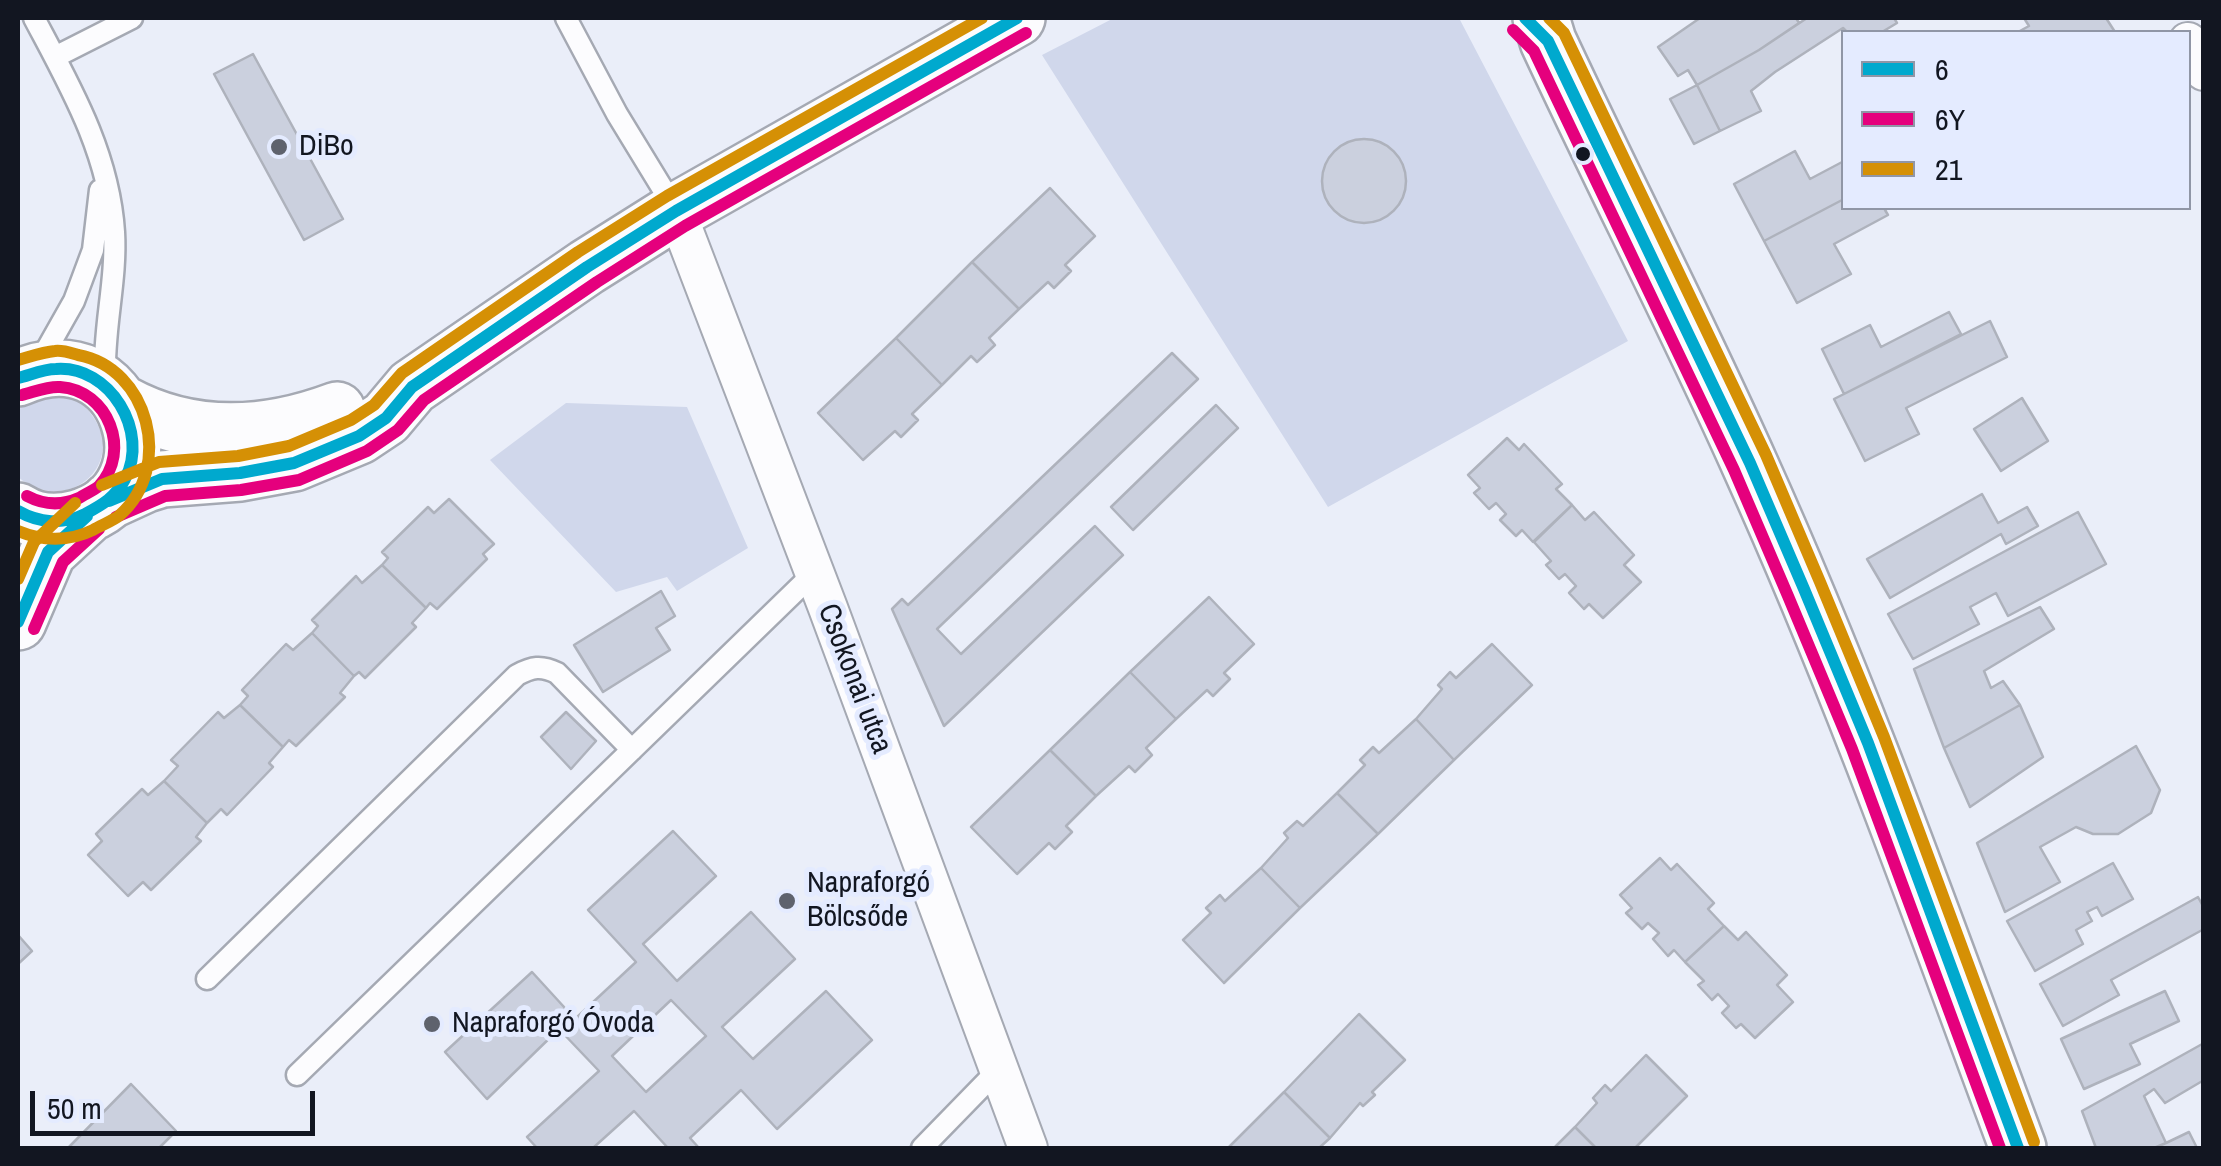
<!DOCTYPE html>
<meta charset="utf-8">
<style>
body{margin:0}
#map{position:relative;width:2221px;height:1166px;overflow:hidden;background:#eaeef9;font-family:"Archivo Narrow",sans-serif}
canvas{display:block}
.frame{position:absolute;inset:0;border:20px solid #121621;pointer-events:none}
.legend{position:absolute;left:1841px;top:30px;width:350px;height:180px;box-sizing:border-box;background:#e4ebff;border:2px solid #9096a6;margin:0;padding:12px 18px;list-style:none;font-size:30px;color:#121621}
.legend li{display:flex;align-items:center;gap:20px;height:50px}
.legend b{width:50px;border:2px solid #9096a6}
.scale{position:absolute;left:30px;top:1091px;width:285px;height:45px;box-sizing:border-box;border:5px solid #121621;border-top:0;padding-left:12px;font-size:30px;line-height:35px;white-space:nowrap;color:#121621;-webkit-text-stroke:8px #e4ebff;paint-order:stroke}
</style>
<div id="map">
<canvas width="2221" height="1166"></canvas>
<div class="frame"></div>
<ul class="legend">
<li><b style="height:12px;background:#00a9ce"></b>6</li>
<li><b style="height:12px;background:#e5007d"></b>6Y</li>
<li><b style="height:12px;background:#d59005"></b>21</li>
</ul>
<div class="scale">50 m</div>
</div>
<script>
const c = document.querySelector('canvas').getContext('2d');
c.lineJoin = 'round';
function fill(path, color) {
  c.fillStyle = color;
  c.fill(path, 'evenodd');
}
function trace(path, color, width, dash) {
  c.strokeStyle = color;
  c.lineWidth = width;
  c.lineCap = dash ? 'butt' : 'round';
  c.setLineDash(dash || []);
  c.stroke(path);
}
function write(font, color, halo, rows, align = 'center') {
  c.font = font + ' "Archivo Narrow",sans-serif';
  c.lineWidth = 10;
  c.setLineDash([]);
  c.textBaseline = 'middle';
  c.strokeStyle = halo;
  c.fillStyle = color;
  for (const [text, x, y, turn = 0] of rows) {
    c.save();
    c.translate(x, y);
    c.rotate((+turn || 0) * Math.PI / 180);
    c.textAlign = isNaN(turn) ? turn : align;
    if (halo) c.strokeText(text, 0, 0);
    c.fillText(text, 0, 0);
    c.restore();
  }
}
fill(new Path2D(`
 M1114 18H1459L1628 341 1328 507 1042 55Z
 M50 395C57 396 66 397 73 399 80 402 87 407 91 414 129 463 68 518 18 477V411L24 404Z
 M566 403 687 407 748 548 677 591 667 577 616 592 490 460Z`), '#d0d7eb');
const building = new Path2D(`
 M1700 18H1796L1799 23 1759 50 1697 85 1688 70 1678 76 1658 47Z
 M1807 18H1894L1897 23 1882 32H1847L1843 28 1775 72 1751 91 1761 111 1720 131 1697 85 1759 50Z
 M2024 18H2106L2115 32H2018L2029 26Z
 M253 54 343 219 304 240 214 74Z
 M1697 85 1720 131 1694 144 1670 99Z
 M1322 181a42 42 0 1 1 84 0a42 42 0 1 1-84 0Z
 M1795 151 1810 179 1844 161V199L1764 241 1734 184Z
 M1050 188 1095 236 1065 265 1071 271 1054 288 1048 282 1019 309 972 262Z
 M1844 199V208H1889L1885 210 1888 215 1834 244 1851 274 1797 303 1764 241Z
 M972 262 1019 309 989 338 995 345 977 362 971 356 942 385 896 338Z
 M1949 312 1961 334 1844 394 1822 349 1870 325 1881 347Z
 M1990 321 2007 357 1906 408 1919 434 1865 461 1834 399Z
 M896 338 942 385 912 414 918 420 901 437 895 431 863 460 818 413Z
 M1172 353 1198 379 937 629 961 654 1095 526 1123 555 944 726 892 609 902 599 908 605Z
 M2022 398 2048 441 2001 471 1974 429Z
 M1216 405 1238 428 1133 530 1111 507Z
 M1507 438 1519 450 1524 444 1562 484 1556 489 1572 505 1533 542 1522 530 1516 536 1500 520 1506 514 1496 503 1489 509 1474 493 1480 488 1468 475Z
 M1982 494 1998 523 2027 507 2038 526 2006 544 2001 534 1890 598 1867 559Z
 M449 499 494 544 483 554 487 559 437 609 430 603 426 608 382 565 388 558 382 552 428 507 434 513Z
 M1572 505 1585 520 1594 512 1634 555 1624 565 1641 582 1603 618 1589 604 1584 609 1569 593 1576 586 1565 574 1559 579 1546 565 1551 561 1534 542Z
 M2078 512 2106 564 2008 616 1996 593 1970 607 1979 624 1913 659 1888 614Z
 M382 565 426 608 412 623 416 627 365 678 359 672 354 676 312 633 318 626 312 620 356 576 362 583Z
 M661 591 675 616 656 628 670 650 603 692 574 645Z
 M1209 597 1254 644 1224 673 1230 679 1213 696 1207 690 1176 719 1130 672Z
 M2040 607 2054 629 1984 671 1991 688 2003 681 2020 705 1944 748 1914 669Z
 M312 633 354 676 340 693 345 697 296 746 289 740 283 747 240 705 248 696 242 690 286 644 293 650Z
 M1492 644 1532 685 1454 760 1416 719 1442 689 1438 685 1450 672 1456 678Z
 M1130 672 1176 719 1146 748 1152 755 1135 772 1129 766 1096 796 1050 750Z
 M240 705 283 747 269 763 273 767 227 815 221 809 207 823 164 781 178 766 171 760 218 712 224 718Z
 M2020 705 2043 757 1970 807 1944 748Z
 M566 712 596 741 571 769 541 737Z
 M1416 719 1454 760 1378 834 1337 793 1365 765 1360 760 1373 747 1379 753Z
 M2136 746 2160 790 2151 813 2118 834H2093L2076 827 2040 847 2060 882 2005 912 1977 843Z
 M1050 750 1096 796 1066 826 1072 832 1055 849 1049 843 1017 874 971 827Z
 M164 781 207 823 196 837 201 841 151 890 143 882 128 896 88 855 102 841 96 834 142 789 148 795Z
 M1337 793 1378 834 1300 908 1261 868 1288 838 1284 833 1297 821 1303 826Z
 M673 831 716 876 643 944 677 981 751 912 795 959 722 1027 753 1059 826 991 872 1040 777 1129 741 1090 690 1138 699 1148H668L634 1111 593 1148H537L527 1137 599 1071 559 1029 487 1099 445 1052 532 972 575 1019 636 962 588 910ZM671 1000 706 1036 646 1092 612 1056Z
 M1660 858 1671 870 1677 864 1714 903 1708 909 1724 926 1685 962 1674 950 1668 956 1653 939 1659 933 1648 923 1642 929 1626 913 1632 908 1620 895Z
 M2113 863 2133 899 2102 916 2097 907 2087 912 2092 921 2076 930 2083 944 2035 971 2007 921Z
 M1261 868 1300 908 1224 983 1183 940 1211 913 1206 908 1220 895 1225 901Z
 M2198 897 2204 908V929L2111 980 2119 995 2063 1026 2040 984Z
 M1724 926 1738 940 1746 932 1787 975 1777 985 1793 1002 1755 1038 1741 1024 1736 1028 1722 1013 1729 1006 1718 994 1712 1000 1698 985 1704 981 1685 962Z
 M18 935 32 951 18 964Z
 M2165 991 2179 1021 2130 1044 2140 1064 2084 1089 2061 1039Z
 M1359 1014 1405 1060 1372 1092 1375 1095 1363 1106 1360 1103 1330 1138 1284 1092Z
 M2204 1043V1080L2165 1103 2154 1089 2144 1096 2166 1143 2154 1148H2096L2082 1111Z
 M1646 1055 1687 1096 1635 1148H1596L1575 1127 1597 1103 1593 1098 1605 1085 1611 1091Z
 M131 1084 176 1131 159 1148H68Z
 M1284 1092 1330 1138 1319 1148H1228Z
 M1575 1127 1596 1148H1554Z
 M2189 1132 2197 1148H2154L2166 1143Z`);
fill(building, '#cbd0de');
trace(building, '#aeb2bc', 2.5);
const lane = new Path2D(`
 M34 18C70 86 109 153 114 232 117 280 103 329 105 377
 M566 18 617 114 675 209
 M55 57 132 18
 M39 363 74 301 93 250 100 190
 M207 979 517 675C532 667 541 665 557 673L632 750
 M297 1075 813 574
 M922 1148 998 1070`);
const street = new Path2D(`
 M2188 42 2204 71
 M676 211 828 608 1028 1148`);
const secondary = new Path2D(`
 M1541 18 1548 41C1614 183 1686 322 1750 465 1851 688 1933 919 2018 1148
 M18 378C130 327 179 491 77 518 56 524 35 522 18 511
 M122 403C191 441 265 437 337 410
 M109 501 146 484 162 479 240 473 294 463 359 436 386 418 412 387 587 267 676 211 1017 18
 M18 622 48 552 87 516`);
trace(lane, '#a5a9b3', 25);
trace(street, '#a5a9b3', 42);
trace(secondary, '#a5a9b3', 60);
trace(lane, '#fcfcfe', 20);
trace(street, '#fcfcfe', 38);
trace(secondary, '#fcfcfe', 55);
trace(new Path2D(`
 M1525 18 1548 41 1750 463 1804 589 1868 743 2018 1148
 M18 378C30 375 44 369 56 369 110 365 150 432 125 479 116 497 102 505 85 514 63 525 39 523 18 511
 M109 501 162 479 240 473 294 463 359 436 386 418 412 387 587 267 676 211 1017 18
 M18 622 48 552 87 516`), '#00a9ce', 12);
trace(new Path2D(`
 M1513 30 1534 51 1734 470 1788 596 1852 749 2000 1148
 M22 395C34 392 48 386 60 387 108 390 132 451 99 486 93 491 85 494 79 498 61 506 44 505 27 496
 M116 517 165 496 241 490 299 480 367 451 398 430 424 400 597 282 685 226 1026 33
 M34 629 63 562 99 529`), '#e5007d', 12);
trace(new Path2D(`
 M1549 18 1564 33 1766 455 1820 582 1884 737 2034 1142
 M18 360C29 357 43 352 55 351 63 350 71 353 78 355 149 368 174 467 120 515 113 521 101 525 93 530 69 542 42 541 18 531
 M102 485 159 462 238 456 289 446 351 420 374 405 402 373 578 252 667 196 982 18
 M18 579 34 542 75 503`), '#d59005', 12);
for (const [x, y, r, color] of [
 [279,147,10,"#5e626d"],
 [1583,154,9,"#121621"],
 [787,901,10,"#5e626d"],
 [432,1024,10,"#5e626d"]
]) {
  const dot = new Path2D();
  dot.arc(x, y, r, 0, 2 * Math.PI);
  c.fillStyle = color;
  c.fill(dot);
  trace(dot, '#e4ebff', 4);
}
write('30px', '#121621', '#e4ebff', [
 ["DiBo",299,147],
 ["Napraforgó",807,884],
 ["Bölcsőde",807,918],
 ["Napraforgó Óvoda",452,1024]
], 'left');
write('30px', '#121621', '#e4ebff', [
 ["Csokonai utca",854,679,69]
]);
</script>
